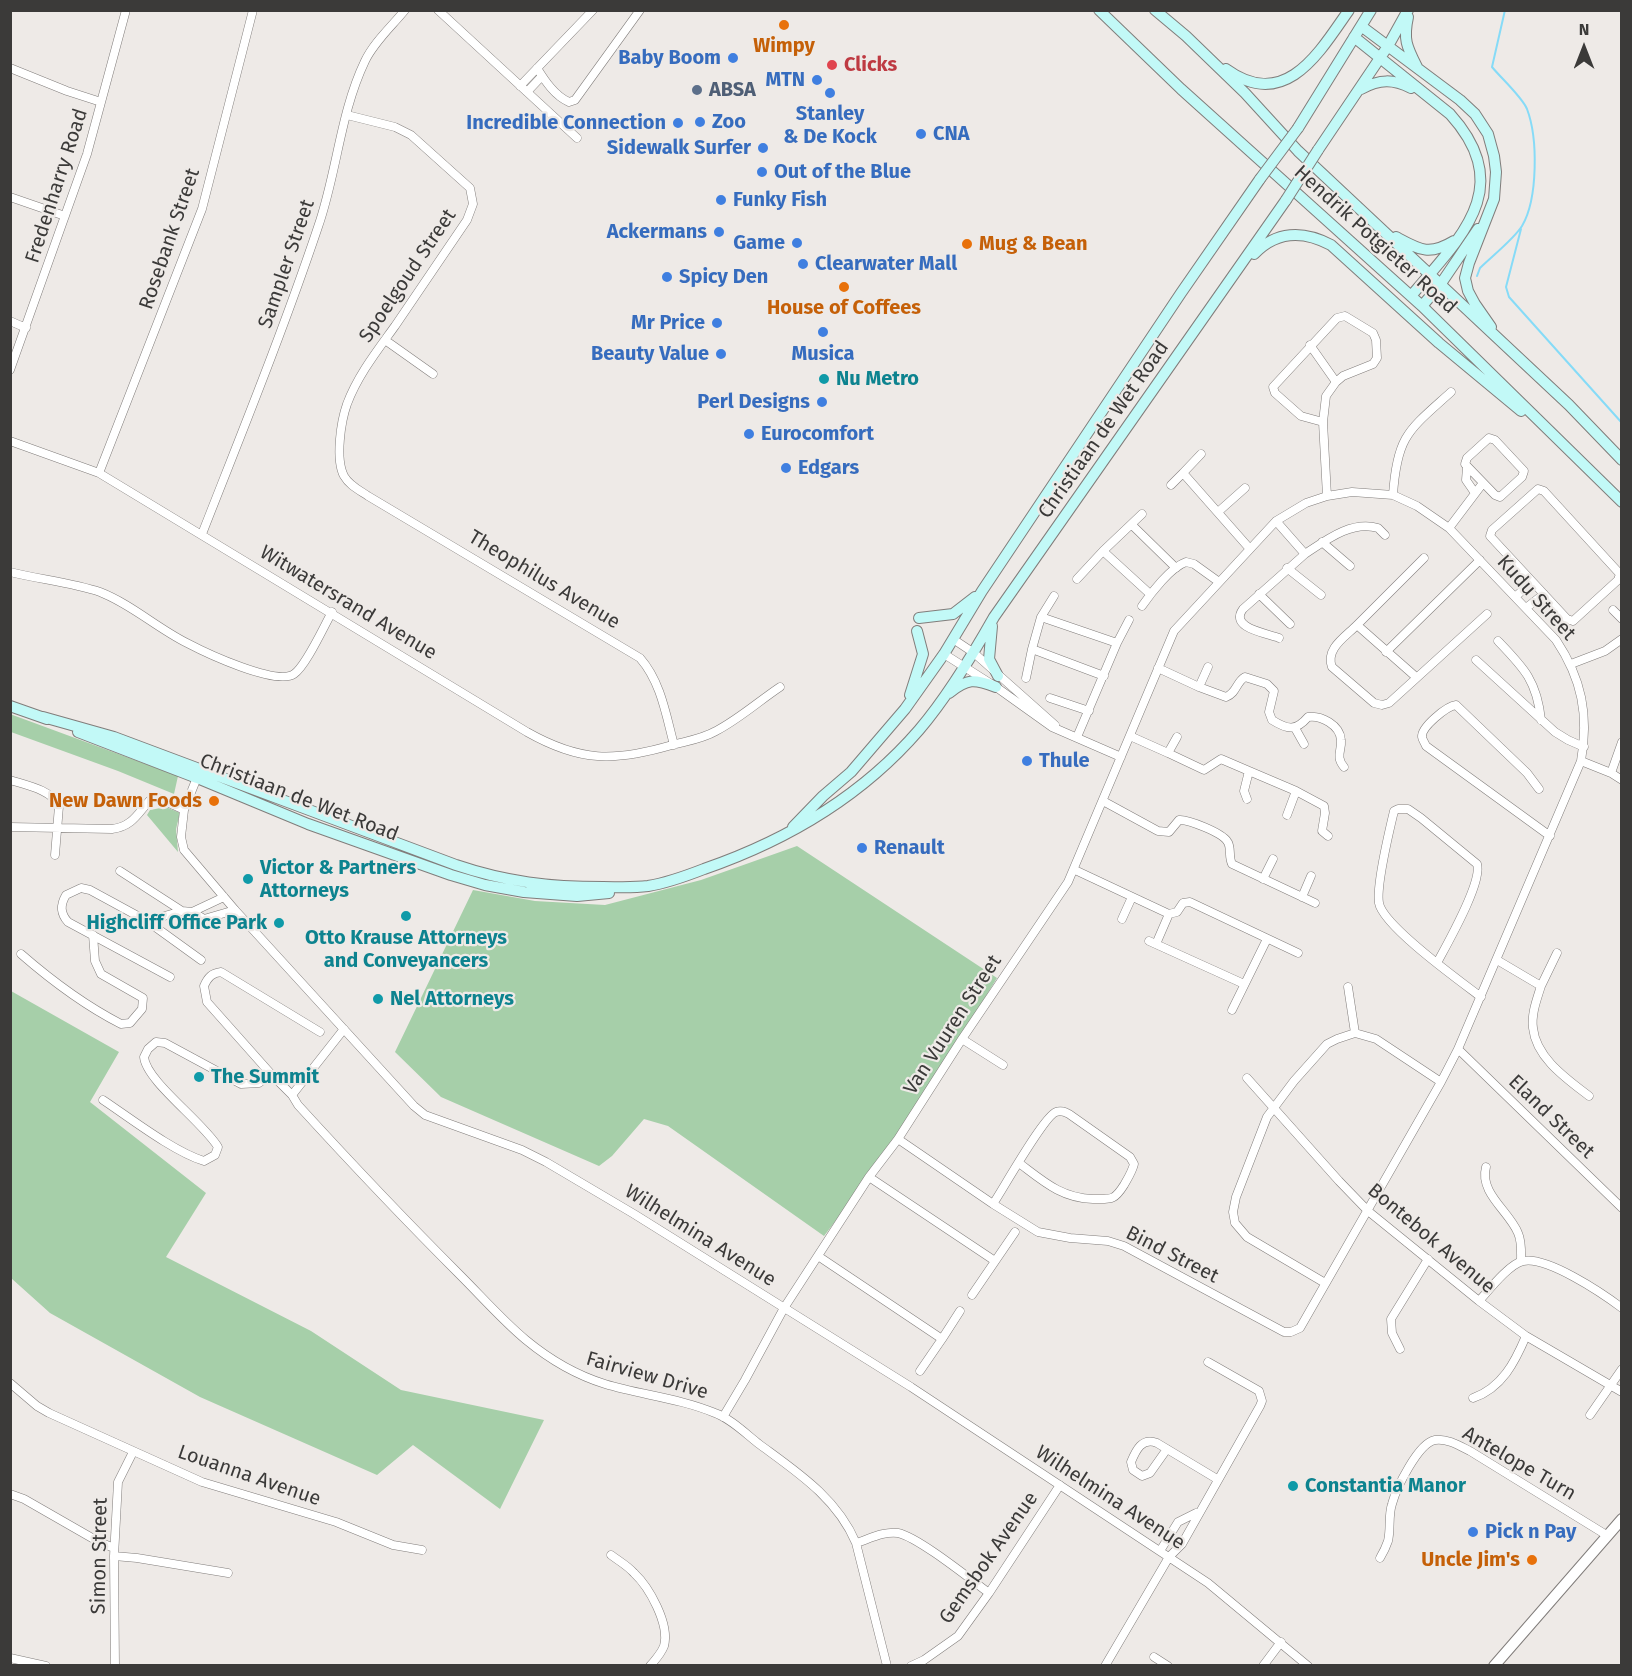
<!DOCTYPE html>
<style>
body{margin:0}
#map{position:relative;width:1632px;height:1676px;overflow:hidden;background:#eeeae7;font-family:"Fira Sans",sans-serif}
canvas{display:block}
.frame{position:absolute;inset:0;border:12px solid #3b3a39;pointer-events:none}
.north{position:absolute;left:1554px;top:18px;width:60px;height:60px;-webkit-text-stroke:4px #eeeae7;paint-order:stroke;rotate:0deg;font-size:16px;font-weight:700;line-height:24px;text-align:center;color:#3b3a39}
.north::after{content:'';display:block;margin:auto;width:21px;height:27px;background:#3b3a39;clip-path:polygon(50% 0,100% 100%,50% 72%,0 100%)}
</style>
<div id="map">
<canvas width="1632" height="1676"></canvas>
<div class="frame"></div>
<div class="north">N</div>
</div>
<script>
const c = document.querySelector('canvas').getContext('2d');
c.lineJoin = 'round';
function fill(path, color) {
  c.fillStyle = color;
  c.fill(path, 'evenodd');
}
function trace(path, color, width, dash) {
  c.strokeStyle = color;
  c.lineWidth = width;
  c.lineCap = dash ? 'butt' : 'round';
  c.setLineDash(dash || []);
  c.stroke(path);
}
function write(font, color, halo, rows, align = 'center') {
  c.font = font + ' "Fira Sans",sans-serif';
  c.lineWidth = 4.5;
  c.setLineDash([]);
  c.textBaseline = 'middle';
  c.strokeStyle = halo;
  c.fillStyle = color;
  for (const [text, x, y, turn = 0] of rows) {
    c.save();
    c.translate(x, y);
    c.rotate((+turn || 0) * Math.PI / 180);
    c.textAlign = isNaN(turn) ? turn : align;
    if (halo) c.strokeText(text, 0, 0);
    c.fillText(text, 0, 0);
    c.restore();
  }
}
fill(new Path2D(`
 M10 714 178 776 174 794 118 771 11 732Z
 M166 807 180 813 176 829 178 852 147 815 150 810Z
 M797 846 997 978 898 1139 824 1236 668 1126 644 1119 612 1156 599 1166 441 1097 395 1052 473 890 535 901 605 905 701 880Z
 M11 991 119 1052 90 1102 206 1193 166 1257 311 1331 401 1390 544 1420 500 1509 413 1445 377 1475 200 1397 50 1313 11 1278Z`), '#a6cfa9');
trace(new Path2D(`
 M1521 229 1506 287 1509 297 1622 423
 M1477 276 1480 268C1491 257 1514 239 1522 226 1538 199 1538 138 1527 109 1522 97 1501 78 1492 67L1505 10`), '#86dbf7', 2);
const minor = new Path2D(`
 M438 10 577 138
 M10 68 67 91 101 102
 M537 68C545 81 555 96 569 102L575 100 640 10
 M520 86 593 10
 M527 92 542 76
 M347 115 395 127 411 135 470 188 473 204 467 220C443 255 419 291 395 326 377 351 358 375 347 404 341 421 335 459 344 476 349 485 359 490 368 496L640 658C661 682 666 715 674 745
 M10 197 65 216
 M10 321 26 328
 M385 340 433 374
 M1310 345 1336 382
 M10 370 87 154 126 10
 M1323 422 1301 416 1275 393 1273 387 1337 318 1345 316 1373 333 1376 340 1377 358 1373 364 1343 376 1336 382 1326 396 1323 422 1327 496
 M1489 438 1495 440 1524 471 1522 477 1500 497 1495 495 1465 464 1467 458Z
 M10 441 99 473 527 732C580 762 614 762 672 745 687 741 702 739 716 731 739 719 759 701 780 687
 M1467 467 1466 480 1475 493
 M99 473 202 209 253 10
 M1183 473 1201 454
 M1171 485 1183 473 1250 549
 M1538 489 1544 491 1620 574 1618 580 1573 621 1567 619 1490 536 1492 530Z
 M1393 495C1397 435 1409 430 1451 392
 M1218 512 1245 488
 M1276 521 1305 554C1326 540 1352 520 1378 528L1385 535
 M1132 525 1176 568
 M1449 528 1483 483
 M202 534C242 432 283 331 318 227 337 173 340 113 365 61 374 42 392 26 405 10
 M1322 542 1350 566
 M1103 551 1142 514
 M1287 568 1321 595
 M10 572C38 579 74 583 100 592 131 604 157 628 187 643 206 653 276 686 294 674 306 666 324 626 332 612
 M1077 579 1103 551 1150 594
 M1259 594 1290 624
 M1515 597 1532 582
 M1142 606C1151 593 1171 567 1186 562L1194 564 1219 582
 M1526 608 1544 594
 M1613 610 1622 619
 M1041 617 1117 643
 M1357 625C1345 637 1325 649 1332 667L1374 703 1382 705 1389 703 1487 614
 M1279 638C1266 633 1229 628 1243 609L1305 554
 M953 639 974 653 1055 725
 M1498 641C1524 668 1537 681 1541 720
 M1032 649 1041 617 1054 596
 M1386 652 1480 560
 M944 654 996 687 1052 727 1121 757
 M1476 660 1555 732 1568 740 1584 747
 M1571 664 1605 651 1622 639
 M1158 668 1199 687 1208 667
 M1416 677 1357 625 1424 558
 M1026 678 1032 649 1104 676
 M1199 687 1226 697C1237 693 1236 682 1245 677L1267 684 1274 691 1269 712 1272 720C1288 730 1296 731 1308 717 1321 715 1340 725 1341 740 1342 751 1335 756 1344 767
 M1050 698 1089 711
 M1295 728 1304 744
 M1130 736 1168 753 1177 737
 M1077 737 1117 643 1129 620
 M1168 753 1204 770 1221 759 1249 771 1244 791 1247 799
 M1581 761 1611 773 1622 742
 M1249 771 1296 791 1287 815
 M1611 773 1622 780
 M198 775 184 810 181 837 184 850 235 910 414 1106 425 1115 522 1150 546 1162 634 1214 911 1387 1208 1583 1308 1666
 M10 780C26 785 52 790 59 806L55 855
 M1539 789 1527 773 1456 705C1447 706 1421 727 1422 737 1422 739 1425 743 1426 746L1550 836
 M1296 791 1324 806 1325 813 1322 831 1328 836
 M1103 801 1158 831 1169 832 1179 820C1188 819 1222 833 1227 841 1232 847 1228 856 1232 864L1315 903
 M10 827 112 829C135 826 139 810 154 796L184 810
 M1075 870 1169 914 1177 912 1183 903 1190 902 1298 953
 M120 871 182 911 192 912 204 919 235 910
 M1263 879 1273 859
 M1302 897 1311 876
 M192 912 224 897
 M1122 919 1132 897
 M147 921 201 960
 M1149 941 1244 984
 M1156 944 1169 914
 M21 954C52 981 84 1005 121 1024L130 1023 142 1009 143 998 101 974 95 961 93 935
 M1497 960 1541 986 1557 953
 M1437 963C1447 944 1483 882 1477 864L1421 818 1408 809H1398L1394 811C1389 832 1376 885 1379 903 1383 926 1460 981 1481 997
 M170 977 68 922C60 913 60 905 66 895L81 888 90 890 147 921 182 911
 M1541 986C1537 999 1531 1014 1533 1028 1536 1058 1567 1079 1589 1096
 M1348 987 1355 1033
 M1232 1010 1267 939
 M344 1029 292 1095 298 1105C351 1163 405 1220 461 1276 482 1297 503 1321 526 1340 549 1359 576 1375 605 1384 641 1395 679 1398 715 1413 731 1419 745 1433 759 1444 797 1472 837 1498 856 1543L887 1666
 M962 1039 1003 1065
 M1458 1049 1622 1208
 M1247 1078 1339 1181 1368 1211 1479 1301 1526 1336 1622 1392
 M292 1095 271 1074 207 1002 204 986C208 977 212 973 221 972L320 1032
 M103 1100C130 1118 174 1152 204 1161L215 1155 218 1147C203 1122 146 1081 144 1057L148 1049 156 1042 165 1043 241 1084 259 1083 271 1074
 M1486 1167C1479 1193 1509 1211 1518 1233 1522 1242 1521 1251 1521 1261
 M869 1177 995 1261
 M993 1204C1003 1189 1044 1116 1056 1112 1061 1110 1065 1112 1069 1114L1130 1157 1134 1164C1132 1172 1128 1178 1124 1185 1114 1201 1111 1199 1093 1199 1061 1198 1043 1181 1019 1163
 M818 1256 942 1339 960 1311
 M1325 1283 1247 1237 1235 1223 1233 1212 1236 1197 1267 1117 1294 1081 1327 1044 1337 1039 1355 1033 1376 1039 1441 1082
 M972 1295 1015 1232
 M1479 1301C1489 1290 1509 1264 1523 1261 1547 1256 1602 1293 1622 1308
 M1400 1349 1392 1333 1391 1319 1428 1259
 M920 1371 942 1339
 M10 1383 37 1406 49 1413 202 1482 336 1522 393 1545 422 1550
 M1473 1398C1502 1388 1515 1362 1526 1336
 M1590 1415 1622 1369
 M723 1417 745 1380 784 1308 869 1177 898 1139 962 1039 1068 882 1174 631 1276 521 1306 503 1327 496 1352 492 1393 495 1417 506 1449 528 1556 640C1582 679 1589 715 1581 761L1458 1049 1441 1082 1300 1328 1291 1332H1284L1124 1246 1108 1241 1070 1238 1038 1232 993 1204 898 1139
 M1167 1449 1150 1473 1142 1476 1133 1470 1131 1462C1136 1450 1142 1437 1157 1443L1217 1479
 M10 1494 24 1499 99 1542 114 1548
 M856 1543C869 1539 884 1531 898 1533 918 1537 970 1579 989 1593
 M1160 1551 1178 1522 1196 1513
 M611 1555C619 1561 628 1566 634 1573 649 1587 670 1624 664 1646 661 1654 655 1660 650 1666
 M114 1556 137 1558 228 1573
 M1380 1558C1383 1553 1386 1547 1388 1541 1391 1529 1388 1516 1392 1504 1396 1489 1418 1443 1435 1440 1447 1438 1460 1446 1470 1451L1608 1536
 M1154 1657 1168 1666
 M10 1658 46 1666
 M115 1666 114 1556 118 1482 133 1452
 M911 1666 924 1660 958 1636 989 1593 1060 1485
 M1105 1666 1169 1557 1182 1544 1260 1406 1262 1401 1259 1391 1208 1362
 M1263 1666 1281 1642`);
const tertiary = new Path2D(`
 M1494 1666 1622 1519`);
const secondary = new Path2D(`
 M1099 10 1181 89 1422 306 1622 502
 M1155 10 1186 36 1245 93 1298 151 1569 405 1622 460
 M1408 17C1403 40 1407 47 1417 67
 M1361 26 1460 100 1475 114 1488 134 1494 156 1496 172 1494 199 1469 263 1465 278 1468 291 1475 304 1491 327
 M1354 37 1450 114C1516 187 1462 236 1411 296
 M1226 69C1285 112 1319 53 1349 10
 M1361 89C1380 79 1393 79 1411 88
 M1298 128 1371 10
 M1318 150 1388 46 1408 10
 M1396 237C1420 250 1429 256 1454 241
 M1254 254C1276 231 1303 230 1331 245L1439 343 1521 411
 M1422 306 1440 285 1478 229
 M919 618 953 614 975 597
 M992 626 989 659 998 676
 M949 693C968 678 974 679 996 687
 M910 695 923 654 917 631
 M10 706 47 719
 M43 717 114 737 456 865C506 882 550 887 603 887 618 887 632 888 648 886 667 883 686 876 704 869 785 841 862 796 919 730 948 696 972 656 994 617L1286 200
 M78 732 197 778 308 824 451 875 485 885 524 892 577 896 609 893
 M793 827 823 796 851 772 905 709 944 654 982 591 1181 293 1260 179`);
trace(minor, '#817d7b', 9);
trace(tertiary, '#817d7b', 12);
trace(secondary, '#817d7b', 12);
trace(minor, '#fff', 8);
trace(tertiary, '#fff', 10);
trace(secondary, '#c2f9f7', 10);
const secondaryBridge = new Path2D(`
 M1260 179 1298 128
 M1286 200 1318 150`);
trace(secondaryBridge, '#817d7b', 12, []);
trace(secondaryBridge, '#c2f9f7', 10);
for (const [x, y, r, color] of [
 [784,25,6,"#e8710a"],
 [733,58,6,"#3f7fe0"],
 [832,65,6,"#e0444e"],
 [817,80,6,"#3f7fe0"],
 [697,90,6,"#5c6f8a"],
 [830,93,6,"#3f7fe0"],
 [700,122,6,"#3f7fe0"],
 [678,123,6,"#3f7fe0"],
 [921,134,6,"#3f7fe0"],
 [763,148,6,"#3f7fe0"],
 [762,172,6,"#3f7fe0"],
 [721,200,6,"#3f7fe0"],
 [719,232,6,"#3f7fe0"],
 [797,243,6,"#3f7fe0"],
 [967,244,6,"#e8710a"],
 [803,264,6,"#3f7fe0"],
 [667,277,6,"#3f7fe0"],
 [844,287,6,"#e8710a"],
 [717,323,6,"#3f7fe0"],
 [823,332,6,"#3f7fe0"],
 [721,354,6,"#3f7fe0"],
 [824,379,6,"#0f9aa8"],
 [822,402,6,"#3f7fe0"],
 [749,434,6,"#3f7fe0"],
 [786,468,6,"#3f7fe0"],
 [1027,761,6,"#3f7fe0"],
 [214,801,6,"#e8710a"],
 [862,848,6,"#3f7fe0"],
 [248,879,6,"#0f9aa8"],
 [406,916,6,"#0f9aa8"],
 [279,923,6,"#0f9aa8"],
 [378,999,6,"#0f9aa8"],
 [199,1077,6,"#0f9aa8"],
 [1293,1486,6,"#0f9aa8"],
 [1473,1532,6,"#3f7fe0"],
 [1532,1560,6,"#e8710a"]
]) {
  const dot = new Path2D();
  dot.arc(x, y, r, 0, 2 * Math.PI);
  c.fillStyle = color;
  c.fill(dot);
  trace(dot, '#eeeae7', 2);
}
write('bold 20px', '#c56008', '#eeeae7', [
 ["Wimpy",784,46],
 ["Mug & Bean",979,244,"left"],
 ["House of Coffees",844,308],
 ["New Dawn Foods",202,801,"right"],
 ["Uncle Jim's",1520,1560,"right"]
]);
write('bold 20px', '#366cbe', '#eeeae7', [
 ["Baby Boom",721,58,"right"],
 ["MTN",805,80,"right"],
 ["Stanley",830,114,"center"],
 ["& De Kock",830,137,"center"],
 ["Zoo",712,122],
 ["Incredible Connection",666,123,"right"],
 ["CNA",933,134],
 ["Sidewalk Surfer",751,148,"right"],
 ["Out of the Blue",774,172],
 ["Funky Fish",733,200],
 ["Ackermans",707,232,"right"],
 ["Game",785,243,"right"],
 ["Clearwater Mall",815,264],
 ["Spicy Den",679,277],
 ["Mr Price",705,323,"right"],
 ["Beauty Value",709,354,"right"],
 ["Musica",823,354,"center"],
 ["Perl Designs",810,402,"right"],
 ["Eurocomfort",761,434],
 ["Edgars",798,468],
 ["Thule",1039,761],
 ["Renault",874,848],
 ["Pick n Pay",1485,1532]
], 'left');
write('bold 20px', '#be3a42', '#eeeae7', [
 ["Clicks",844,65]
], 'left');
write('bold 20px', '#4e5e75', '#eeeae7', [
 ["ABSA",709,90]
], 'left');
write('20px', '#3b3a39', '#eeeae7', [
 ["Fredenharry Road",57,186,-72],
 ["Rosebank Street",170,239,-71],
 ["Hendrik Potgieter Road",1375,240,42],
 ["Sampler Street",287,264,-71],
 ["Spoelgoud Street",408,276,-56],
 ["Christiaan de Wet Road",1104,430,-55],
 ["Theophilus Avenue",544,580,31],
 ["Kudu Street",1536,598,48],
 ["Witwatersrand Avenue",348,603,31],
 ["Christiaan de Wet Road",299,798,21],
 ["Van Vuuren Street",953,1025,-57],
 ["Eland Street",1551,1117,44],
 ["Wilhelmina Avenue",700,1236,32],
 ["Bontebok Avenue",1431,1239,40],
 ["Bind Street",1172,1255,27],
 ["Fairview Drive",647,1376,16],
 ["Antelope Turn",1519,1464,30],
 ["Louanna Avenue",249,1476,19],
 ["Wilhelmina Avenue",1110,1498,33],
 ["Simon Street",100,1556,-89],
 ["Gemsbok Avenue",989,1558,-55]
]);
write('bold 20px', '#0d838f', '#eeeae7', [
 ["Nu Metro",836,379],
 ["Victor & Partners",260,868],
 ["Attorneys",260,891],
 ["Highcliff Office Park",267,923,"right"],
 ["Otto Krause Attorneys",406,938,"center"],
 ["and Conveyancers",406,961,"center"],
 ["Nel Attorneys",390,999],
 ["The Summit",211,1077],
 ["Constantia Manor",1305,1486]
], 'left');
</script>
